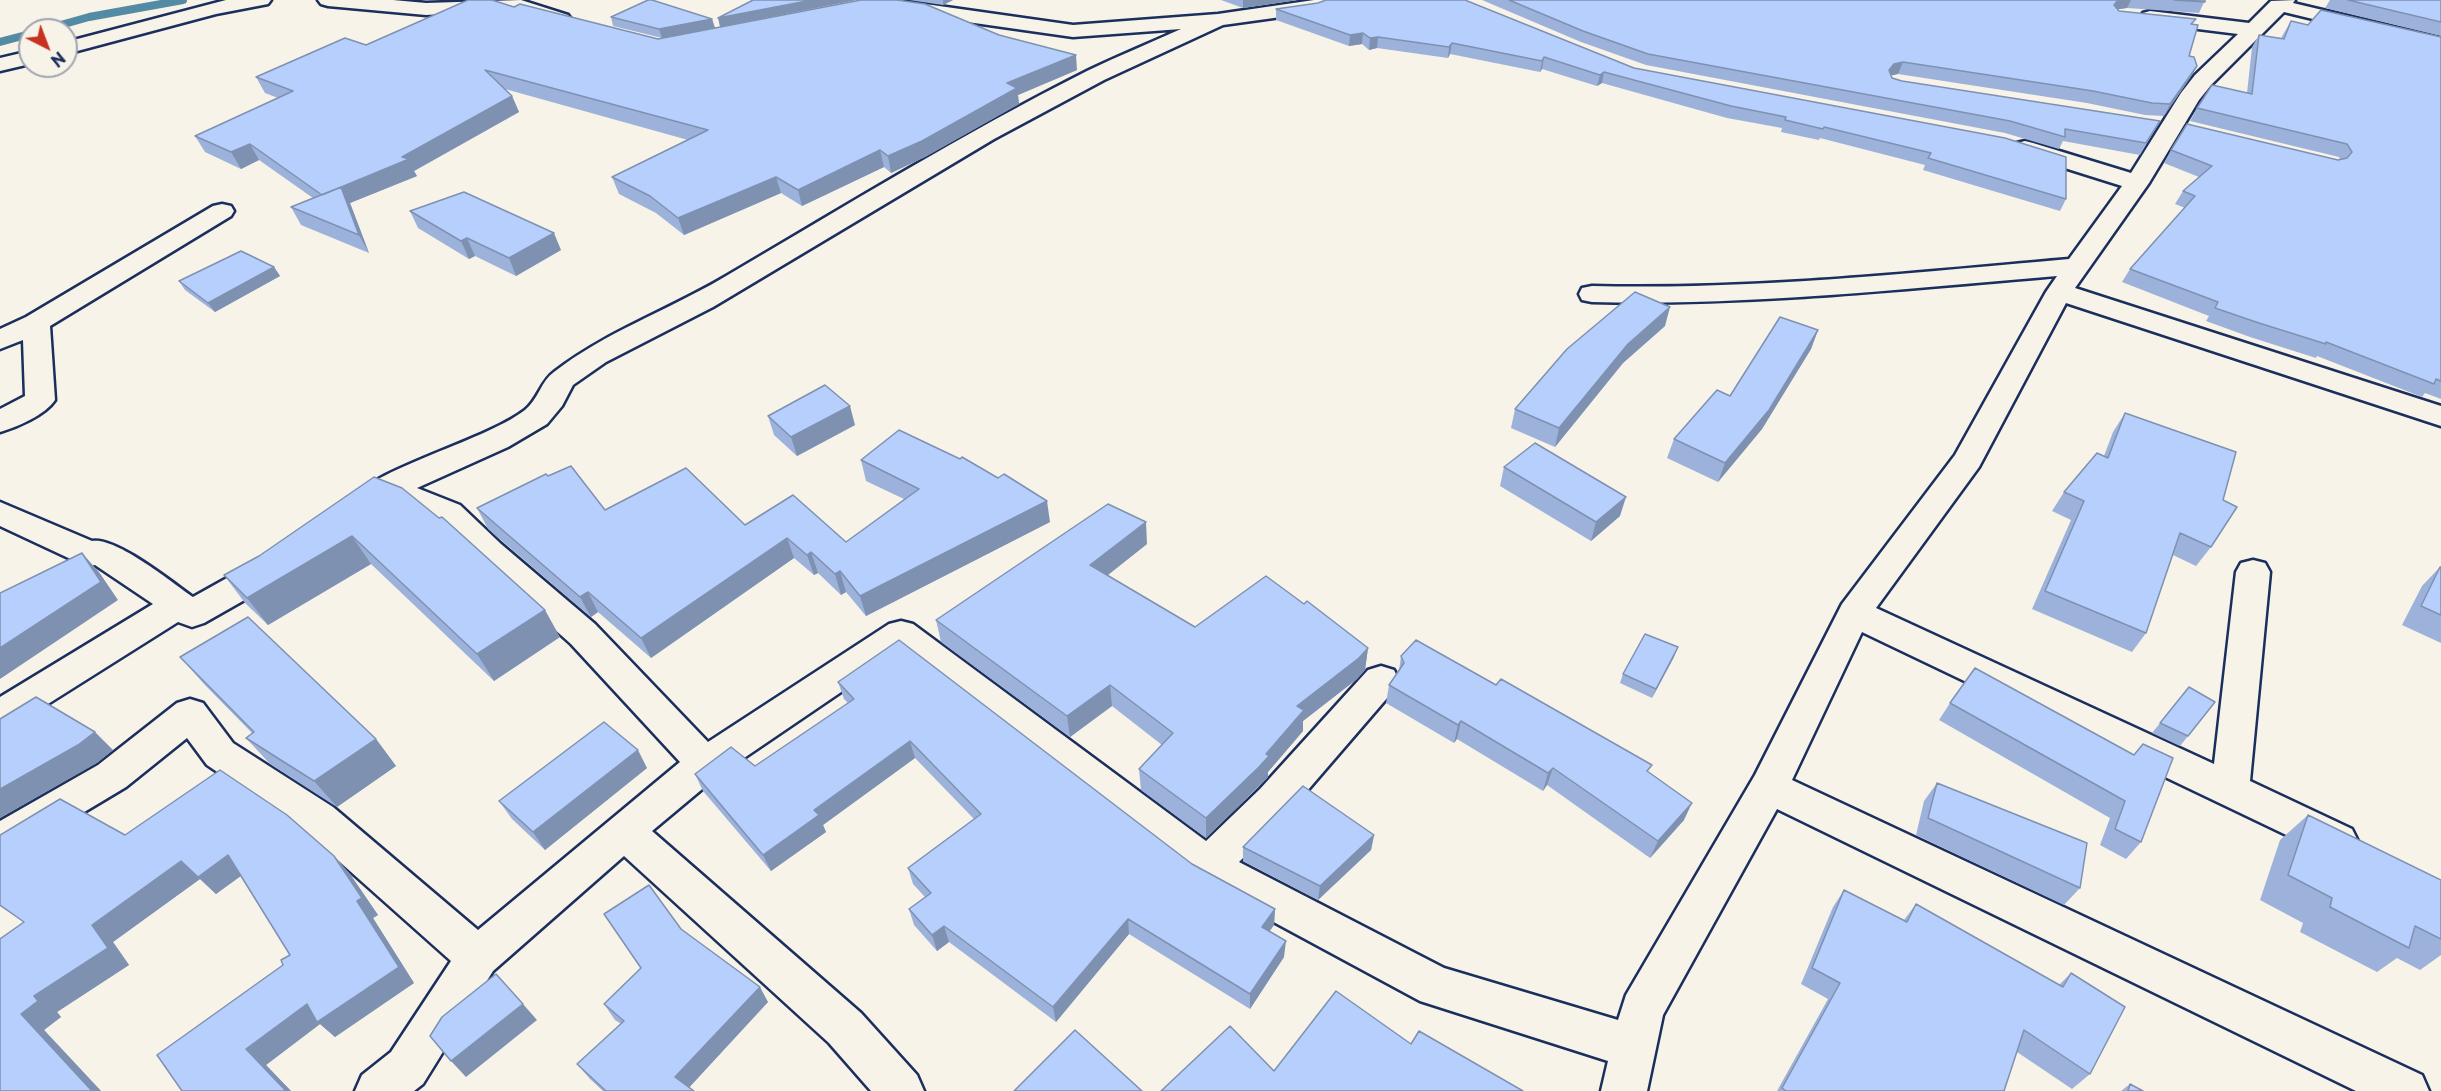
<!DOCTYPE html>
<style>
body{margin:0}
#map{position:relative;width:2441px;height:1091px;overflow:hidden;background:#f7f3e8;font-family:"Playpen Sans",sans-serif}
canvas{display:block}
.north{position:absolute;left:18px;top:18px;width:60px;height:60px;box-sizing:border-box;background:#f7f3e8;border:2px solid #9fa5b1;border-radius:50%;rotate:138deg;font-size:16px;font-weight:700;line-height:24px;text-align:center;color:#1b2f5e}
.north::after{content:'';display:block;margin:auto;width:21px;height:27px;background:#c8321e;clip-path:polygon(50% 0,100% 100%,50% 72%,0 100%)}
</style>
<div id="map">
<canvas width="2441" height="1091"></canvas>
<div class="north">N</div>
</div>
<script>
const c = document.querySelector('canvas').getContext('2d');
c.lineJoin = 'round';
function trace(path, color, width, dash) {
  c.strokeStyle = color;
  c.lineWidth = width;
  c.lineCap = dash ? 'butt' : 'round';
  c.setLineDash(dash || []);
  c.stroke(path);
}
function fill(path, color) {
  c.fillStyle = color;
  c.fill(path, 'evenodd');
}
trace(new Path2D(`
 M43 30 89 17 183 0
 M0 42 30 34`), '#538ba5', 8);
const minor = new Path2D(`
 M226 0H271L268 4 216 14 66 54V42Z
 M318 0H393L426 3 521 0 568 15 571 19 568 23 561 25 512 10 426 15 328 6 321 4Z
 M1314 0H1340L1337 4 1317 12 1223 25 1104 80 994 139 713 307 606 362 573 385 562 406 547 424 508 447 417 488 460 505 501 544 595 624 708 742 889 624 901 621 913 624 1206 841 1260 789 1368 670 1381 666 1394 670 1399 680 1394 690 1288 813 1239 862 1444 968 1618 1020 1626 995 1755 775 1842 604 1955 455 2046 292 2057 276C1902 289 1748 306 1592 302L1582 300 1579 294 1582 288 1592 286C1752 290 1910 273 2069 259L2122 186 2017 153 2013 148 2017 143 2025 141 2033 143 2131 173 2181 93 2195 75 2238 34 2150 23 2143 21 2140 17 2143 13 2150 11 2249 23 2271 1 2295 0 2293 3 2441 38V50L2284 12 2211 85 2199 100 2149 183 2075 288 2441 406V426L2066 303 1979 467 1876 608 2214 764 2236 572 2241 563 2253 560 2265 563 2270 572 2250 781 2352 829 2358 841 2352 853 2338 859 2324 853 1862 632 1792 780 2422 1075 2429 1091H2356L1777 809 1663 1015 1647 1091H1601L1608 1061 1420 1001 1194 879 900 652 719 775 652 831 861 1013 917 1075 924 1091H871L829 1043 624 856 493 971 423 1084 414 1091H355L362 1075 391 1052 451 961 305 831 207 765 187 738 126 787 14 854 0 860V821L98 765 177 703 190 699 203 703 233 743 333 807 478 930 680 762 571 644 477 560 438 521 390 502C375 512 365 522 346 517L341 509C364 470 482 443 525 410 538 400 541 381 554 372 604 333 666 311 721 279 842 208 962 134 1087 71 1118 56 1150 43 1181 29L1073 37 904 13 897 11 894 7 897 3 904 1 1073 25 1218 14Z
 M30 51V64L0 71V58Z
 M222 204 231 206 234 211 231 216 50 326 55 400C45 415 17 427 0 432V409L25 396 23 340 0 349V329L26 317 213 206Z
 M0 502 92 541C115 536 173 583 193 597L261 559 273 556 285 559 290 568 285 577 204 623 192 627 178 622 13 726 0 730V697L153 604 95 565 89 566 77 562 0 526Z`);
trace(minor, '#1b2f5e', 5);
fill(minor, '#f7f3e8');
fill(new Path2D(`
 M909 0H953L943 5Z
 M1221 0H1298L1243 8Z
 M1482 0H2205L2199 13 2127 8 2118 9 2119 11 2193 24 2189 56 2197 66 2190 78 2164 116 2145 115 2087 103 1898 74 1891 75 1892 78 1902 81 2160 121 2140 155 2063 141 2059 149 2005 133 1646 65 1581 42Z
 M2330 0H2441V36L2325 8Z
 M1318 3 1634 68 2005 138 2066 199 2060 211 1923 170 1925 165 1820 138 1819 140 1781 132 1782 128 1727 118 1602 83 1597 86 1542 69 1540 72 1450 54 1448 58 1377 48 1369 50 1362 44 1349 46 1276 20V9Z
 M514 7 658 39 1077 70 1018 95 1019 104 925 157 891 173 884 167 802 206 781 193 684 235 656 213 619 194 612 177 688 140 505 89 512 96 519 112 414 171 417 176 350 203 369 253 301 225 291 207 313 198 259 160 241 169 205 152 195 136 278 98 265 93 256 77 366 45Z
 M611 17 712 19 715 28 662 38 613 26Z
 M2291 21 2308 25 2441 37V399L2425 393 2422 397 2317 356 2316 358 2250 337 2206 321 2209 316 2122 282 2130 269 2185 208 2175 204 2183 191 2199 177 2164 163 2171 150 2340 160 2339 157 2190 121 2197 108 2247 93 2252 47 2259 35 2281 38Z
 M410 211 561 250 516 276 475 256 469 259 418 228Z
 M274 267 280 276 215 312 185 290 179 281Z
 M1665 326 1623 363 1555 447 1511 428 1515 409Z
 M1818 330 1811 349 1762 429 1718 482 1667 458 1674 439Z
 M2125 413 2211 547 2196 566 2173 555 2146 633 2132 652 2032 609 2071 520 2052 511 2064 492 2104 456 2113 432Z
 M768 416 855 425 797 456 774 435Z
 M861 460 1050 522 866 616 846 592 841 595 818 573 814 575 794 558 651 658 598 612 591 617 488 529 477 508 548 476 605 510 745 525 846 542 904 499 866 481Z
 M1504 467 1620 516 1591 541 1500 486Z
 M439 518 560 637 494 681 371 564 268 625 245 603 224 575 259 556Z
 M1147 544 1107 575 1195 627 1304 604 1368 648 1365 670 1357 679 1303 721V731L1268 772V777L1258 787 1206 838 1141 790 1139 769 1162 745 1112 706 1070 737 941 642 936 620Z
 M2440 567H2441V643L2402 625 2422 586Z
 M1401 656 1649 773 1684 820 1650 858 1547 785 1543 791 1457 739 1454 743 1386 703 1389 685 1399 671Z
 M180 657 376 739 396 766 337 807 270 764 246 738 252 733 204 684Z
 M1674 657 1652 698 1620 683 1623 674Z
 M838 682 1192 864 1275 909 1274 925 1269 932 1284 957 1250 1009 1129 934 1056 1022 949 942 937 951 914 925 909 909 925 897 913 884 908 868 974 819 915 758 823 825 826 832 771 871 703 791 695 774 755 766 848 703 844 699Z
 M2189 687 2188 736 2180 746 2152 733Z
 M1950 703 2134 755 2141 842 2126 859 2100 845 2110 818 1939 720Z
 M647 768 545 850 512 819 499 801Z
 M1937 783 2080 888 2064 905 1916 835 1924 801Z
 M2308 815 2441 880V955L2420 970 2397 958 2377 972 2300 932 2303 923 2260 900 2280 840Z
 M0 835H125L334 856 350 874 378 915 373 918 414 983 335 1037 320 1024 266 1065 291 1091H182L283 965 290 955 241 876 216 894 200 879 113 942 129 965 57 1012 61 1017 44 1030 101 1091H0L24 922 0 906Z
 M1374 835 1371 850 1318 900 1243 861V847Z
 M1844 890 1904 920 1916 904 2059 985 2071 973 2090 1074 2072 1089 2017 1052 2004 1091H1777L1828 999 1801 984 1833 907Z
 M681 929 768 1002 689 1087 694 1091H603L590 1079 577 1064 621 1024 615 1020 604 1004Z
 M2130 1084 2143 1091H2121Z`), '#9db2da');
fill(new Path2D(`
 M812 0H857L720 27 718 18Z
 M943 0H953L943 5Z
 M1243 0H1298L1243 8Z
 M2118 0H2131L2127 8 2114 10V5Z
 M712 19 715 28 662 38 659 29Z
 M1363 33 1362 44 1349 46 1350 35Z
 M1378 37 1377 48 1369 50 1370 38Z
 M1452 43 1450 54 1448 58 1449 47Z
 M1076 55 1077 70 1018 95 1019 104 925 157 891 173 888 156 1007 83Z
 M1544 57 1542 69 1540 72 1542 61Z
 M1903 62 1898 74 1889 76V70L1894 64Z
 M2197 66 2190 78 2164 116 2170 104Z
 M1604 72 1602 83 1597 86 1600 75Z
 M512 96 519 112 414 171 417 176 350 203 369 253 359 235 322 195 402 157Z
 M250 144 259 160 241 169 231 152Z
 M880 150 884 167 802 206 798 190Z
 M776 177 781 193 684 235 678 218Z
 M554 233 561 250 516 276 509 258Z
 M467 238 475 256 469 259 461 241Z
 M274 267 280 276 215 312 208 303Z
 M1670 307 1665 326 1623 363 1555 447 1559 428 1628 344Z
 M1818 330 1811 349 1762 429 1718 482 1725 463Z
 M850 406 855 425 797 456 791 437Z
 M1626 497 1620 516 1591 541 1596 522Z
 M1047 501 1050 522 866 616 860 596Z
 M1146 522 1147 544 1093 587 1090 565Z
 M352 536 371 564 268 625 247 598Z
 M787 538 794 558 651 658 641 638Z
 M811 552 818 573 814 575 807 555Z
 M82 553 99 572 118 600 0 679V648Z
 M840 571 846 592 841 595 835 574Z
 M588 592 598 612 591 617 580 597Z
 M545 610 560 637 494 681 477 654Z
 M1678 647 1674 657 1652 698 1656 689Z
 M1368 648 1365 670 1357 679 1303 721V731L1268 772V777L1258 787 1206 838V818L1297 706Z
 M1110 685 1112 706 1070 737 1067 716Z
 M1461 721 1457 739 1454 743 1458 725Z
 M95 732 113 750 97 763 0 818V789Z
 M376 739 396 766 337 807 314 781Z
 M910 741 915 758 823 825 826 832 771 871 763 855 814 810Z
 M638 750 647 768 545 850 533 832Z
 M1553 768 1547 785 1543 791 1548 773Z
 M1692 803 1684 820 1650 858 1658 841Z
 M1374 835 1371 850 1318 900 1320 886Z
 M228 855 246 872 216 894 200 879 113 942 129 965 57 1012 61 1017 44 1030 101 1091H92L21 1014 34 996 92 925 181 861Z
 M334 856 350 874 378 915 373 918 414 983 335 1037 320 1024 266 1065 291 1091H286L246 1049 357 901Z
 M1275 909 1274 925 1261 943 1262 927Z
 M1128 919 1129 934 1056 1022 1053 1007Z
 M944 926 949 942 937 951 932 935Z
 M1286 941 1284 957 1250 1009V994Z
 M760 987 768 1002 686 1091 675 1077Z
 M523 1004 537 1020 466 1077 451 1061Z`), '#7f91b1');
const building = new Path2D(`
 M468 0H492L514 7 520 4 658 39 861 0H897L925 4 999 35 1076 55 1007 83 1017 88 922 141 888 156 880 150 798 190 776 177 678 218 650 196 612 177 708 130 485 70 512 96 402 157 409 159 322 195 250 144 231 152 195 136 293 91 256 77 345 38 366 45Z
 M648 0H652L712 19 659 29 611 17Z
 M753 0H812L718 18Z
 M1326 0H1465L1634 68 2005 138 2066 157V199L1928 158 1931 153 1824 127 1823 129 1785 120 1786 117 1731 106 1604 72 1600 75 1544 57 1542 61 1452 43 1449 47 1378 37 1370 38 1363 33 1350 35 1276 9 1318 3Z
 M1509 0H2118L2114 5 2119 11 2196 19 2191 24 2198 25 2189 56 2194 57 2197 66 2170 104 2152 103 2093 91 1903 62 1894 64 1889 70 1892 78 1902 81 2160 121 2146 143 2065 129V137L2010 121 1648 54 1583 31Z
 M2174 0H2205V2Z
 M2348 0H2441V22Z
 M2321 10 2441 37V381L2436 379 2434 384 2326 342V344L2259 323 2215 308 2218 302 2130 269 2195 196 2183 191 2212 166 2171 150 2187 124 2338 160 2347 158 2352 152 2347 144 2197 108 2212 85 2252 94 2259 35 2284 39 2291 21 2308 25Z
 M341 187 359 235 291 207Z
 M464 192 554 233 509 258 467 238 461 241 410 211Z
 M241 251 274 267 208 303 179 281Z
 M1635 292 1670 307 1628 344 1559 428 1515 409 1567 349Z
 M1780 317 1818 330 1769 410 1725 463 1674 439 1717 390 1730 396Z
 M825 385 850 406 791 437 768 416Z
 M2125 413 2236 452 2223 500 2237 507 2211 547 2180 533 2146 633 2045 591 2084 501 2064 492 2097 453 2108 458Z
 M899 430 960 459 962 457 998 478 1004 474 1047 501 860 596 840 571 835 574 811 552 807 555 787 538 641 638 588 592 580 597 477 508 546 474 548 476 571 466 605 510 686 468 745 525 793 495 846 542 919 489 861 460Z
 M1535 443 1626 497 1596 522 1504 467Z
 M374 477 402 488 439 518 442 517 545 610 477 654 352 536 247 598 224 575 259 556Z
 M1108 504 1146 522 1090 565 1195 627 1266 576 1304 604 1307 601 1368 648 1359 658 1297 706 1304 710 1266 754 1269 756 1259 767 1206 818 1139 769 1173 733 1110 685 1067 716 936 620Z
 M82 553 101 582 0 648V593Z
 M2440 567H2441V615L2421 606Z
 M248 617 376 739 314 781 246 738 254 732 180 657Z
 M1645 634 1678 647 1656 689 1623 674Z
 M899 640 1192 864 1275 909 1262 927 1286 941 1250 994 1128 919 1053 1007 944 926 932 935 909 909 931 893 908 868 981 814 910 741 814 810 819 815 763 855 695 774 731 747 755 766 854 699 838 682Z
 M1416 640 1496 685 1501 679 1652 765 1647 771 1692 803 1658 841 1553 768 1548 773 1461 721 1458 725 1389 685 1404 663 1401 656Z
 M1975 668 2134 755 2143 744 2173 758 2141 842 2115 829 2125 801 1950 703Z
 M2189 687 2215 702 2188 736 2160 723Z
 M36 697 95 732 78 745 0 789V719Z
 M604 722 638 750 533 832 499 801Z
 M220 770 287 815 334 856 362 898 357 901 399 967 317 1022 307 1004 246 1049 286 1091H182L157 1055 283 965 281 960 290 955 228 855 198 877 181 861 92 925 108 948 34 996 38 1001 21 1014 92 1091H0V939L24 922 0 905V835L60 799 125 835Z
 M1937 783 2087 843 2080 888 1928 818Z
 M1303 786 1374 835 1320 886 1243 847Z
 M2308 815 2441 880V939L2415 926 2409 948 2330 907 2332 898 2288 875Z
 M649 885 681 929 760 987 675 1077 694 1091H606L577 1064 624 1021 604 1004 641 968 604 914Z
 M1844 890 1907 922 1916 904 2063 987 2071 973 2125 1007 2090 1074 2024 1030 2004 1091H1786L1782 1088 1840 983 1812 968Z
 M496 974 523 1004 451 1061 430 1036 442 1017Z
 M1336 991 1411 1044 1419 1031 1523 1091H1161L1230 1026 1274 1071Z
 M1075 1030 1142 1091H1014Z
 M2130 1084 2143 1091H2128Z`);
fill(building, '#b6cffd');
trace(building, '#7f91b1', 1.5);
</script>
